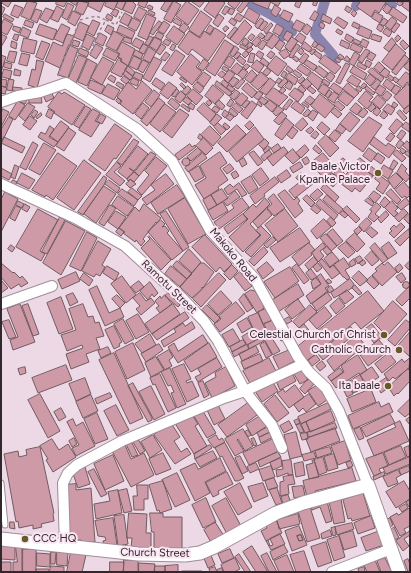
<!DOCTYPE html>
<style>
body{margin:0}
#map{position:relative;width:411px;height:573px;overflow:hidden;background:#edd8e5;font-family:Figtree,sans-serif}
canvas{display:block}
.frame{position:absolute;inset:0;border:2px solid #30282d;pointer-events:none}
</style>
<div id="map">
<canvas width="411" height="573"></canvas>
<div class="frame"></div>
</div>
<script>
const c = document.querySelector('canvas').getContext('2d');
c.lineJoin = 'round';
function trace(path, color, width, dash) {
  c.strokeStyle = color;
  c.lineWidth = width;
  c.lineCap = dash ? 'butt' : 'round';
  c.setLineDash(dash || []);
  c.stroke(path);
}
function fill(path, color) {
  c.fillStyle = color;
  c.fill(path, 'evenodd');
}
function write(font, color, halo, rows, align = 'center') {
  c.font = font + ' Figtree,sans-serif';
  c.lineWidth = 4;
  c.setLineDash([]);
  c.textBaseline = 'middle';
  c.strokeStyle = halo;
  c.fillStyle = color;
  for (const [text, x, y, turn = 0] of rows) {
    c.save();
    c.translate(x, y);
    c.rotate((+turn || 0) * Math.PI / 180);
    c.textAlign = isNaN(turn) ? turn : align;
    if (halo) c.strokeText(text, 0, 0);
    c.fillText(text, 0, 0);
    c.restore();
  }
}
trace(new Path2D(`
 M252 1 250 3 289 25 292 32
 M325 1 315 34 333 55 334 60
 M387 1 392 5
 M356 6 359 1
 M283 36 289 25`), '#8a83ad', 10);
const building = new Path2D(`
 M3 1H12L8 7 2 3Z
 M28 1 37 3 30 20 21 16Z
 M57 1H67L64 7 56 4Z
 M69 1H78L76 5Z
 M79 1 89 3 83 15 75 11Z
 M89 1H105L100 12 88 6Z
 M107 1H118L114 10 105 6Z
 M119 1H126L122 10 116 7Z
 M127 1H132L136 5 132 14 123 10Z
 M140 1H148L145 8 138 5Z
 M166 1H173L166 12 161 9Z
 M174 1 181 5 171 23 164 19Z
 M187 1 199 10 188 25 176 16Z
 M191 1H205L200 7Z
 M210 1H222L225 3 215 18 204 10Z
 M230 1H241L235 9 228 4Z
 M244 1H250L241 13 237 10Z
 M254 1H271L268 9 253 3Z
 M273 1H281L278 6 272 3Z
 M297 1H302L299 8 295 6Z
 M314 1H318L316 6 313 5Z
 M361 1H385L386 2 379 13 375 10 371 17 357 7Z
 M399 1 403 3 400 6 397 4Z
 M405 1 410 2V12L402 6Z
 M68 3 74 6 67 20 62 17Z
 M387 4 392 8 387 14 383 10Z
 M15 5 23 8 18 18 11 15Z
 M149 5 153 7 152 10 147 8Z
 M275 5 281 9 276 17 271 13Z
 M1 6 5 8 2 15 1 14Z
 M57 6 64 10 58 22 51 19Z
 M226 6 230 8 225 15 222 13Z
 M347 6 352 9 349 13 345 10Z
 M139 7 147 11 141 21 134 17Z
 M393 7 407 17 403 23 389 14Z
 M46 8 54 11 47 23 40 19Z
 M231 8 235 10 232 15 228 13Z
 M249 8 260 15 255 24 244 17Z
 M36 9 42 11 37 23 31 20Z
 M115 9 119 11 116 17 111 14Z
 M149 10 155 13 154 16 148 13Z
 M284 10 293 14 289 22 280 17Z
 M354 10 357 13 354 17 351 14Z
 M73 11 81 15 75 26 68 22Z
 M201 11 212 19 199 37 189 30Z
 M315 11 319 14 315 21 310 19Z
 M375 12 383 16 380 23 372 18Z
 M125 13 132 17 128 26 120 22Z
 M238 13 244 17 240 22 234 19Z
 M5 14 14 19 12 22 3 17Z
 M108 14 113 17 111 21 106 18Z
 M147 14 156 18 147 40 138 36Z
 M219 14 224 18 218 27 213 23Z
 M323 14 332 19 330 24 321 20Z
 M338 17 348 23 344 29 334 22Z
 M392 17 397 21 391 30 385 26Z
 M133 18 141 22 136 31 128 27Z
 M176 18 182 22 180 26 173 22Z
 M232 18 237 22 234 26 229 22Z
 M261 18 264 20 258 29 255 26Z
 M384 18 388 21 384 26 380 24Z
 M4 19 13 24 7 35 1 32V26Z
 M26 20 34 23 32 28 24 25Z
 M93 20 100 23 94 36 87 32Z
 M245 20 252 27 238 45 230 39Z
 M297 20 305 24 300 32 292 28Z
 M159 21 162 23 153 35 150 33Z
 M164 21 170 25 164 34 158 31Z
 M265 21 268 23 262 31 259 28Z
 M80 22 89 26 83 41 74 37Z
 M321 22 325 25 323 29 319 26Z
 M354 22 360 25 358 29 352 26Z
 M184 23 189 27 184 33 179 29Z
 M271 23 273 25 266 34 264 31Z
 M397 23 400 25 394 33 391 30Z
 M40 24 57 30 53 40 36 34Z
 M62 24 70 28 63 43 54 39Z
 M277 24 284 28 280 36 273 32Z
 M307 24 312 28 307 35 302 31Z
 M379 24 384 27 381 32 377 29Z
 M108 25 114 28 111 35 105 31Z
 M120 25 135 32 132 39 117 32Z
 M210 25 214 28 210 34 206 32Z
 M14 26 21 28 19 33 13 30Z
 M174 26 185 34 177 45 166 37Z
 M226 26 229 28 225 32 223 29Z
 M361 26 372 31 369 39 357 34Z
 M23 27 31 31 28 38 20 35Z
 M235 27 238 29 230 39 227 37Z
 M215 28 226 35 208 61 192 49 188 55 178 47 189 31 200 38 204 31 210 35Z
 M386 28 392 32 389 37 383 33Z
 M338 29 343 32 341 35 336 32Z
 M114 31 124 37 116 51 106 46Z
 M287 31 293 34 288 42 283 38Z
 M158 32 164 35 161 40 155 37Z
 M269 32 273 34 267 41 264 39Z
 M100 33 107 37 103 46 95 42Z
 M261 33 265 36 262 39 258 36Z
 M300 33 306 37 302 44 295 39Z
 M1 34 7 37 1 47Z
 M15 34 19 35 17 41 13 39Z
 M67 34 74 36 60 68 45 61 53 42 62 46Z
 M87 34 95 38 89 50 82 46Z
 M252 34 255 36 251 41 248 38Z
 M274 34 280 39 272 49 266 45Z
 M347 34 354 38 351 43 345 39Z
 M373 34 382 37 380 42 371 39Z
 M398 35 401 38 397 42 395 39Z
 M150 36 154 38 149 46 145 44Z
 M125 37 132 39 131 44 123 41Z
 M154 37 162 41 157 51 149 46Z
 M257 37 261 40 256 47 252 43Z
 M292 37 298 41 290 52 285 47Z
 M24 38 37 41 34 54 21 51Z
 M136 38 144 42 140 49 132 45Z
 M245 38 249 41 246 46 242 43Z
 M392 38 396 43 389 52 384 48Z
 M166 39 171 42 168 46 163 43Z
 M355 39 361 42 359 45 353 42Z
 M363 39 369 42 366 48 360 45Z
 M74 40 80 42 78 47 72 45Z
 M225 40 234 46 215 76 206 70Z
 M263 40 267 43 262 50 258 47Z
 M280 40 285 43 280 51 275 47Z
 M342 40 350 44 348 49 340 45Z
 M403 40 409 46 405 50 400 44Z
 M12 41 17 43 16 49 11 47Z
 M42 41 50 44 43 60 36 57Z
 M315 41 318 44 315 48 312 46Z
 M122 42 135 49 128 66 121 61 122 59 118 57 120 54 117 52Z
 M250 42 253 45 250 48 247 46Z
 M305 42 312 48 309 52 301 47Z
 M353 43 363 48 360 53 350 49Z
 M96 44 103 48 96 59 90 55Z
 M143 44 148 46 144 54 139 52Z
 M162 44 166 47 160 55 156 52Z
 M173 44 176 46 173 51 170 49Z
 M241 44 248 48 246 50 240 47Z
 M297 44 300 46 292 58 289 57 290 54Z
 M319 44 325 48 322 52 316 48Z
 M396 44 406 53 392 70 382 62Z
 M69 45 78 49 68 78 58 75Z
 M235 46 239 49 233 57 230 55Z
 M149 47 156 52 150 63 143 59Z
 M251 47 253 49 249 53 246 51Z
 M80 48 89 52 87 57 78 53Z
 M107 48 119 54 115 61 103 55Z
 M301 48 304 51 301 55 298 52Z
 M286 49 290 55 284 59 279 53Z
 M313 49 316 50 312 55 310 53Z
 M366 49 370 51 362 63 358 60Z
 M136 50 143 54 141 59 133 55Z
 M176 50 185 56 172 76 162 70Z
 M10 51 17 52 14 63 7 61Z
 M246 51 249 54 245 58 242 55Z
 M259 51 264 54 261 59 256 55Z
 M271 51 275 54 271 59 267 56Z
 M316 51 322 55 320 59 314 54Z
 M166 52 170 55 165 61 161 59Z
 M238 52 241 54 236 59 234 57Z
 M355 52 360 55 354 66 349 63Z
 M371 52 376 55 372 61 367 58Z
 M22 53 30 55 27 66 19 64Z
 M251 53 255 54 253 63 248 62Z
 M305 53 309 56 303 64 299 61Z
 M191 54 200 62 196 67 202 72 192 85 177 72Z
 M340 54 344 57 342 60 338 57Z
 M1 55 6 57 1 72Z
 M79 55 87 58 76 83 68 80Z
 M325 55 341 67 335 74 319 62Z
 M405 55 409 59 396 75 392 72Z
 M134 56 142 60 137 70 129 66Z
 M229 56 235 60 230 68 224 64Z
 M240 56 246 61 243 65 237 60Z
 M276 56 287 64 278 76 267 67Z
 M295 56 299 59 297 62 293 59Z
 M347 56 350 59 348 62 344 60Z
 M103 57 114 63 102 85 91 78Z
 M154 57 162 61 150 82 143 78Z
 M119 58 121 59 120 61 128 66 121 77 111 72Z
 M263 58 269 63 267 67 260 62Z
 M337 58 341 60 339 63 335 60Z
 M88 59 97 64 87 86 78 82Z
 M204 59 209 63 203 71 198 68Z
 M37 60 44 62 37 88 28 85 32 69 35 70Z
 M143 60 149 63 143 73 138 70Z
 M257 60 264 66 259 73 251 67Z
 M307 60 317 66 314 71 304 64Z
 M367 60 372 63 369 68 365 65Z
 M410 60V72L404 67Z
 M5 62 12 64 11 69 4 67Z
 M359 62 367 67 365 70 357 66Z
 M379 62 385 68 380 73 374 68Z
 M237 63 243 68 237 75 231 70Z
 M346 63 350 65 340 84 336 82Z
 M247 64 250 66 246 70 243 67Z
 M301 64 311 71 307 76 297 69Z
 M128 66 135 72 133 76 125 70Z
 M224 66 229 69 227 72 222 69Z
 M288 66 293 70 291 73 286 70Z
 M319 66 328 73 324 78 315 71Z
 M354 66 367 74 364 80 350 72Z
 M267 68 271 71 267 76 263 73Z
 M372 68 384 78 381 82 368 72Z
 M385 68 390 72 386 78 380 74Z
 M4 69 12 71 10 79 2 77Z
 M15 69 21 71 20 76 14 75Z
 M243 69 248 72 243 79 238 75Z
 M229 70 235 74 228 83 223 78Z
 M252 70 257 75 250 83 245 79Z
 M295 70 302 75 299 78 293 73Z
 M126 71 133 77 130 80 123 74Z
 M222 71 226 74 222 78 218 75Z
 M284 71 287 73 284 78 281 76Z
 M136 72 143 75 141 81 133 77Z
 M204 72 211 77 204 87 197 81Z
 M261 72 269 79 258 90 251 84Z
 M312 72 323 80 318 90 307 79Z
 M330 72 335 76 331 82 326 78Z
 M406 72 410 75V84L407 82 403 88 397 83Z
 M289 73 298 79 295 85 286 78Z
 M370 74 376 79 370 86 365 81Z
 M111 75 116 78 114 83 108 79Z
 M352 75 361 81 357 87 347 81Z
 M390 75 394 78 392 81 388 78Z
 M124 76 130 80 126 84 121 80Z
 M181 77 187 81 186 83 180 79Z
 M234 77 239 80 233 87 229 83Z
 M303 77 305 79 300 84 298 82Z
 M395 77 399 80 396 83 393 80Z
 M133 78 139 81 137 86 130 83Z
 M156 78 165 84 161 90 152 84Z
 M270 78 276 83 266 95 260 91Z
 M279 78 282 80 279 84 276 82Z
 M285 78 288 81 281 88 278 86Z
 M1 79 7 80 6 87 1 86Z
 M9 79 14 80 12 91 7 90Z
 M242 79 245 81 238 89 235 87Z
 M307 79 312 84 307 89 301 84Z
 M324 79 330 83 328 86 322 82Z
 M378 79 381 82 375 90 371 87Z
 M387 79 395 85 391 91 383 85Z
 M91 80 105 86 101 94 88 88Z
 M224 80 229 84 226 88 221 83Z
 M142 81 152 90 133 114 120 104 122 101 117 97 128 82 136 89Z
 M217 81 232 93 229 96 215 85Z
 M289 81 293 85 290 90 285 87Z
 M118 82 124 85 122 89 116 85Z
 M169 82 177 88 168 99 160 93Z
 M197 82 204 88 200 93 193 87Z
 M182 83 186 87 184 89 180 85Z
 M247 83 257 92 252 98 242 89Z
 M334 83 343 89 339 95 330 88Z
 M348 83 359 93 354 98 343 89Z
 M364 83 367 85 363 89 361 87Z
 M108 84 120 90 114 100 102 94Z
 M323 84 330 88 325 96 318 91Z
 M408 84 410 87V104L404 109 394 97Z
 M213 85 224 94 215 104 205 96Z
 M229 85 235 89 232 92 227 88Z
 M301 85 306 90 303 93 298 89Z
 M380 85 386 89 381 96 375 92Z
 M396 85 401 88 396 95 391 91Z
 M1 86 7 88 5 94 1 93Z
 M188 86 191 89 186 95 182 92Z
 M310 86 316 91 313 94 307 89Z
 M359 86 362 90 360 92 356 89Z
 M367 86 375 93 373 95 365 89Z
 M13 87 22 88 21 92 13 91Z
 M283 87 286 90 282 94 279 92Z
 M274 88 288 97 279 106 265 97Z
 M295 88 304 94 298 102 289 95Z
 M177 89 179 91 175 97 172 96Z
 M193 89 203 97 196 105 187 96Z
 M154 90 160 95 151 107 145 102Z
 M236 90 240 93 234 100 230 97Z
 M329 90 332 92 328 98 325 96Z
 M51 91 54 98 46 102 43 95Z
 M181 91 186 96 180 103 175 99Z
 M259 91 263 94 258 100 254 97Z
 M344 91 354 98 347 106 338 99Z
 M366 91 373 97 369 101 372 103 367 109 358 101Z
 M387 91 392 95 387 101 382 97Z
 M59 92 62 94 64 92 85 105 72 125 54 113 55 112 48 107Z
 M334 92 339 95 334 103 328 99Z
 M242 93 248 98 241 106 235 101Z
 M41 94 42 103H29L28 95Z
 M320 94 335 106 325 118 311 106Z
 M378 95 386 102 380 109 372 102Z
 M310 96 315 100 310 105 305 101Z
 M20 97 27 100 25 104 18 101Z
 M186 97 192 101 188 105 183 101Z
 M262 97 268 101 264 105 259 101Z
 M118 98 121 101 119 104 116 101Z
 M159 98 165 103 147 126 141 121Z
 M172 98 180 105 176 110 168 103Z
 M231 99 234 102 230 107 227 105Z
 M290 99 293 101 286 110 283 108Z
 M209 100 212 103 209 106 206 103Z
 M219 100 225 106 222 110 215 104Z
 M247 100 250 102 245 108 242 106Z
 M270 100 277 106 272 112 265 106Z
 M18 101 25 105 15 120 9 116Z
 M252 101 257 105 247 119 241 114Z
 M259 101 262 105 261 107 257 104Z
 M296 101 305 108 301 114 291 107Z
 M338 101 345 107 341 111 334 105Z
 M304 102 309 106 308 108 302 104Z
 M394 102 398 105 395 108 392 106Z
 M28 103 35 107 25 121 19 116Z
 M143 103 149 108 141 119 135 114Z
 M191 103 195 106 193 110 188 107Z
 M204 103 216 114 210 122 197 110Z
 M236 103 243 109 239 113 232 107Z
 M356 103 362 108 357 115 350 110Z
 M165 104 176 112 160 132 150 124Z
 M183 104 190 109 189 112 181 106Z
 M373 104 376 107 371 112 368 109Z
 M388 104 395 109 391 115 383 110Z
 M410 105V110L406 114 403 111Z
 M86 106 91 109 79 128 74 125Z
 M215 106 220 109 217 113 212 110Z
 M278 106 284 110 276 116 273 113Z
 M377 107 381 111 377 116 373 113Z
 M231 108 238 114 235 117 229 112Z
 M335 108 342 114 338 118 331 112Z
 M364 108 368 112 363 118 358 115Z
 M3 109 9 112 1 127V114Z
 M49 109 54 112 51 119 46 116Z
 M93 109 100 113 95 121 100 123 91 137 79 130Z
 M180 109 189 115 172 138 163 131Z
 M308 109 311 112 306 117 303 115Z
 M35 110 38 112 34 118 31 115Z
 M225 110 229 113 225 118 222 115Z
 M313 110 318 113 313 121 308 117Z
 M400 110 407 118 404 121 397 113Z
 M384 111 388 115 384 119 380 116Z
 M282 112 287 116 279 125 274 121Z
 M350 112 360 120 350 132 340 124Z
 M41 113 42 115 37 119 36 117Z
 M101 114 106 117 102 124 97 121Z
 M217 114 222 118 214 126 210 123Z
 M230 114 234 117 230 121 226 118Z
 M30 116 37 121 30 130 23 125Z
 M9 117 13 119 1 144V130Z
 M369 117 382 125 363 152 348 141Z
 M286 118 294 125 282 140 275 135Z
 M303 118 308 124 301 131 295 126Z
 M397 119 403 124 394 134 389 129Z
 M61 121 69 127 58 142 50 136Z
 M250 121 254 125 249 130 245 126Z
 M322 122 330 129 324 135 317 128Z
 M406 122 410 125 409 132 402 127Z
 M218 123 226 130 221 135 214 127Z
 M225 123 230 127 227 130 223 126Z
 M115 124 132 136 116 159 114 158 105 171 89 160Z
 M340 124 346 129 342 134 336 130Z
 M237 125 246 134 227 152 218 143Z
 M50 126 54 129 49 137 58 142 54 147 38 137 41 132 45 134Z
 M210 126 221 137 213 146 201 135Z
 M255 127 264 139 237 162 229 152Z
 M293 127 298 131 292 139 287 135Z
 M311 127 314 130 310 134 306 131Z
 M69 128 76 133 64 151 56 146Z
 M335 130 341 135 335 142 329 137Z
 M402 130 406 133 401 140 397 137Z
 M316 131 319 134 315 139 311 136Z
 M391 133 395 136 390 142 386 139Z
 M200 134 203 137 201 140 198 138Z
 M326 135 339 148 330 157 318 143Z
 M4 137 25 147 22 153 1 143Z
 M374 137 386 146 388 143 396 148 389 158 370 144Z
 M204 138 213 148 206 155 196 146Z
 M134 139 139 142 122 165 117 162Z
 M265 139 269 143 264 150 259 145Z
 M400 140 404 143 399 149 396 146Z
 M407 141 410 144V152L403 146Z
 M33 142 38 145 26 170 20 167Z
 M44 143 56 150 40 175 29 169Z
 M190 144 192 147 195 145 196 147 179 160 175 155Z
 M278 144 281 148 274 153 271 149Z
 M305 145 309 150 301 158 296 153Z
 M316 145 322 151 319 154 313 149Z
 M138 146 148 154 134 171 129 168 134 172 127 179 118 172Z
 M268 146 271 148 265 153 263 150Z
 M284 147 288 152 273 166 267 158Z
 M198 148 202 152 191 161 187 157Z
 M369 148 377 154 371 162 363 156Z
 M402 148 406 151 403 154 400 151Z
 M293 149 300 158 293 164 285 156Z
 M269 150 272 154 264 161 261 157Z
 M397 150 406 158 402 162 393 154Z
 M254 151 263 162 258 166 249 154Z
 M407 151 410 153 409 157 405 154Z
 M151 152 156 155 139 176 135 172Z
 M220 152 227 163 220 168 228 180 218 187 219 189 204 199 195 185 206 178 200 166Z
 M58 153 77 166 53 200 46 195 45 197 32 190Z
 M203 153 207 158 188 172 185 168Z
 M323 153 336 168 324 179 311 163Z
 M378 153 385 158 381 164 374 159Z
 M156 157 167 166 142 195 137 190 149 175 145 171Z
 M307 157 310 162 305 165 302 160Z
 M244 158 247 164 242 167 239 161Z
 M343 158 353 167 348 172 338 164Z
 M360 158 366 163 363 167 357 161Z
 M182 162a4 4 0 1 1 8 0a4 4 0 1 1-8 0Z
 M84 160 101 173 74 210 57 198Z
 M394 160 398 163 393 170 390 168Z
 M117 162 121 166 114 172 125 181 120 186 106 175Z
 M300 162 303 167 293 173 290 168Z
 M356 162 373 176 360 192 355 188 352 192 340 183Z
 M230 164 234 169 227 174 223 169Z
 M402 164 407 169 405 171 410 177 406 182 397 173Z
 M15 165 19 167 15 179 11 177Z
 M384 165 393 171 388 179 379 173Z
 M199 166 204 177 195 182 189 172Z
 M371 166 378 172 374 176 367 171Z
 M1 168 12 174 9 180 1 176Z
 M261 168 269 179 260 186 252 175Z
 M339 168 345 174 340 179 334 174Z
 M287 170 291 176 281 183 277 177Z
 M236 171 239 176 234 179 231 174Z
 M134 172 139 176 134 182 130 179 128 181 127 179Z
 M22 173 35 180 29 189 17 183Z
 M301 173 305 177 300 182 296 178Z
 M332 173 339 180 333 187 326 181Z
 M396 173 403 180 394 189 388 180Z
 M166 174 174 184 147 205 142 199 155 190 151 185Z
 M378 174 390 183 383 194 376 189 380 183 375 179Z
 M104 176 107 178 104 185 83 215 78 212Z
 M251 176 258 188 249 194 241 182Z
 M308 176 314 183 295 198 289 191Z
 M275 177 279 182 264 194 265 196 255 204 250 196Z
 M13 180 17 182 15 186 11 184Z
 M109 180 120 188 117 193 105 184Z
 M131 180 136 184 130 188 126 184Z
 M404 182 410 189V195L407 198 405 196 402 198 395 190Z
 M239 183 247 194 242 197 237 189 228 195 224 189 230 184 233 187Z
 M325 184 339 197 335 202 321 189Z
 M177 185 185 197 158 214 151 203Z
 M104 186 116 194 96 223 84 214Z
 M132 188 142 196 138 200 128 192Z
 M122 189 138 200 134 206 118 194Z
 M222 189 228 198 217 205 211 195Z
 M318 189 323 194 315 201 310 196Z
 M391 189 401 200 397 204 386 194Z
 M285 190 294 200 297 197 300 201 298 203 303 211 295 218 278 195Z
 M235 191 240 197 227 206 224 202Z
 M374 191 381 196 375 203 369 197Z
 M5 192 18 199 1 232V200Z
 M274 194 285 208 274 216 267 208 272 204 268 199Z
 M211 195 217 205 208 210 203 200Z
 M307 195 315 203 311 207 303 199Z
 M327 195 343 209 339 214 323 200Z
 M118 196 134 207 127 216 112 205Z
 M385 197 390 202 384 208 380 204Z
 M185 198 206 234 188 244 168 209Z
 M242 198 249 207 219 229 214 222 234 208 232 205Z
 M265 198 270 204 250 224 260 235 243 252 229 237 248 219 243 214 253 204 256 207Z
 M368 198 374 203 372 206 365 201Z
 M406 198 410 203 401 210 397 206Z
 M320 199 338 215 334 220 316 204Z
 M18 201 24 204 22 208 16 205Z
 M392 201 398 208 395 211 398 213 394 217 385 208Z
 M223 202 228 211 213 220 208 211Z
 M377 203 381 207 375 214 379 217 374 222 368 217 372 211 370 210Z
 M25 204 30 207 27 212 22 209Z
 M144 204 161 218 157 223 156 222 143 239 145 241 141 246 136 240 135 242 123 233 125 232 119 228 135 207 139 211Z
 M110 205 116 208 104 226 99 223Z
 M315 205 321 210 317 214 311 209Z
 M16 206 21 208 15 221 10 218Z
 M347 206 360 219 356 223 343 210Z
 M38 209 58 220 40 251 45 254 41 261 16 247Z
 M267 209 272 215 258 228 253 222Z
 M285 209 298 226 278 242 265 225Z
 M404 209 408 213 399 222 395 218Z
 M116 211 126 217 118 229 108 222Z
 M166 211 189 247 183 251 160 214Z
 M343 211 348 215 345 218 340 214Z
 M386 211 389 215 381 223 378 219Z
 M410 213V223L409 224 404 219Z
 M243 214 247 219 228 234 224 228Z
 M60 217 65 220 47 254 42 252Z
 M331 217 336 223 332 227 327 221Z
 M367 218 372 223 364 232 359 226Z
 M324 219 331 227 317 239 311 231Z
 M161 220 165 224 162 227 165 226 169 231 167 233 183 251 172 260 148 232Z
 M66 221 85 231 61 275 43 263Z
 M401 223 405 227 394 238 389 233 392 231 390 229 394 225 396 227Z
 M261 226 271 236 251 257 245 252 261 235 256 231Z
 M359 227 362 230 357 235 354 231Z
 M371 227 378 233 372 238 366 232Z
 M119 228 124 232 121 236 116 232Z
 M300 228 310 242 280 262 270 248Z
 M333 229 343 241 337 246 327 234Z
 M409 229 410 236 400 246 395 241Z
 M87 232 97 238 81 271 70 266Z
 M355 233 365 244 357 252 346 241Z
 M326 234 337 246 331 251 320 238Z
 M205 235 232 264 224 272 220 267 216 272 192 247Z
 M149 236 171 260 161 270 141 248 150 239 148 237Z
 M273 237 276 240 267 248 264 245Z
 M98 241 111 249 102 265 105 267 100 276 96 274 94 277 82 271Z
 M346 242 355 252 348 258 338 248Z
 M389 242 397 253 388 259 381 248Z
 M309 243 315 250 311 253 312 255 299 266 292 257Z
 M323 243 326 247 320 251 324 256 318 262 312 253Z
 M375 243 388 259 383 263 370 248Z
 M11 245 15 248 12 252 8 249Z
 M327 246 332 252 327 255 323 250Z
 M264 247 268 252 254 266 249 261Z
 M189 249 201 262 192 273 179 261Z
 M372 251 379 260 372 266 365 258Z
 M332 252 339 260 330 267 324 259Z
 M360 256 363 260 358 264 355 259Z
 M314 257 318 262 309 270 305 265Z
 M344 258 350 267 345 270 350 278 347 280 344 277H343L334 265Z
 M322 259 330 268 333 265 340 273 332 279 319 262Z
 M354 259 356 264 351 267 349 263Z
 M364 260 366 263 362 266 359 263Z
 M177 261 192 274 187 279 173 266Z
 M267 262 274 270 263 279 257 270Z
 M388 262 397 272 382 286 372 275 377 271 375 269 382 263 384 265Z
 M409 262 410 263V271L405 266Z
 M1 263 13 273 14 272 20 278 22 276 28 283 21 287 19 284 11 289 1 277Z
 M201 263H204L214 272 203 288 202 287V289L192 298 180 287Z
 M318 263 322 268 317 272 313 267Z
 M297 264 309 280 304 284 292 268Z
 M400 264 403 268 398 273 395 268Z
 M232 265 238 271 230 280 224 274Z
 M107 266 119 273 115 281 103 273Z
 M171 266 187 279 180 287 165 274Z
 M290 267 299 281 275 298 264 282Z
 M311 269 317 277 311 280 306 273Z
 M359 271 368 280 360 286 352 278Z
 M76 272 80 281 62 289 58 280Z
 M240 272 252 286 245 291 234 277Z
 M84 273 93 280 89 286 80 279Z
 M219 273 226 280 201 307 193 299Z
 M402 273 406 279 401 283 396 277Z
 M321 274 329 286 325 288 328 292 311 304 306 296 321 284 317 277Z
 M122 276 136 295 126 303 111 284Z
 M372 276 379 284 374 289 366 281Z
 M316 278 321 284 313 289 311 282Z
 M329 279 332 282 329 284 326 281Z
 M350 279 354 284 352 288 334 298 331 293Z
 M1 280 8 288 1 293Z
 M139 281 144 287 136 293 131 287Z
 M402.5 285a3.5 3.5 0 1 1 7 0a3.5 3.5 0 1 1-7 0Z
 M150 282 158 293 154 297 152 294 148 300 140 291Z
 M298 284 304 295 278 312 271 301Z
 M355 285 362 293 359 295 352 288Z
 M97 286 109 313 120 308 124 317 105 326 89 290Z
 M331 286 334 290 329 293 327 289Z
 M410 286V298L402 306 396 300Z
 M251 290 255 291 263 304 264 308 257 313 245 294Z
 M347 290 354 297 345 304 339 296Z
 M221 291 232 303 218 315 208 304Z
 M368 291 384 311 361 329 355 322 307 361 296 348Z
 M327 292 332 299 317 311 312 304Z
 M73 293 78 302 70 306 66 296Z
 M140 293 146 301 151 298 155 303 141 315 136 309 140 306 133 298Z
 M168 293 180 305 178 307 165 296Z
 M244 294 253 308 247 312 239 300Z
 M117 295 125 303 120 308 112 299Z
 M165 295 172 304 160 313 156 308 159 306 155 301 160 296 161 298Z
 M61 297 73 329 59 334 47 303Z
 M339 298 345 306 336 314 330 306Z
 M298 299 305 309 292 319 285 310Z
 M393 301 407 314 387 336 374 323Z
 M236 302 245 313 220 332 214 324 221 319 219 316Z
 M20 304 35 342 13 350 10 340 18 337 7 309Z
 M28 304 39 334 33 336 22 306Z
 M83 304 88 317 93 316 95 323 99 322 104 336 96 338 100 349 86 354 89 362 71 369 66 354 83 348 82 345 67 351 61 335 76 330 69 309Z
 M173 304 180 314 152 334 145 324Z
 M207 305 220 318 215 323 202 310Z
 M310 305 317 312 299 328 293 322Z
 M325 307 332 316 317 329 309 320Z
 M266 309 273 320 263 324 258 312Z
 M185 312 189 318 157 340 152 334Z
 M258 313 266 331 256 335 248 317Z
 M138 314 149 332 136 339 126 321Z
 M289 317 292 321 287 324 284 320Z
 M247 318 252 327 242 333 237 324Z
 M123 319 134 339 125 344 114 324Z
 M9 320 16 337 9 339 2 322Z
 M274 320 278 329 268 333 264 324Z
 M406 320 410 323V328L395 346 388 340Z
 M192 322 195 328 164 347 161 341 176 332 174 329 183 323 185 326Z
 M304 324 312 334 306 340 298 330Z
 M372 324 382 337 374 343 364 330Z
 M114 326 122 342 119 344 120 346 114 349 105 330Z
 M351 327 356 333 323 360 318 354Z
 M233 329 240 341 229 347 222 335Z
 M282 329 287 338 281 341 276 333Z
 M253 330 258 339 247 345 242 337Z
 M410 332V355L409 356 398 346Z
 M150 334 156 345 142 353 135 344Z
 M203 335 208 343 178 363 168 347 174 343 178 351Z
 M270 335 280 351 273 355 264 339Z
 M357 335 365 345 334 371 327 361Z
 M262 337 264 341 249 349 248 345Z
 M243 340 246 344 232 352 230 347Z
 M379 340 388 351 368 366 360 355Z
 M265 342 272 355 266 358 260 345Z
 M133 343 145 370 127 379 115 352Z
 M209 343 217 357 191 372 184 361Z
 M159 344 163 350 146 362 141 354Z
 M247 345 249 349 234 357 232 352Z
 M256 346 259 352 242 361 239 354Z
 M108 347 111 353 101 358 98 351Z
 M292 349 297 360 279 369 273 357Z
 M169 350 173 357 169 360 172 366 165 370 157 357Z
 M114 353 143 418 130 424 99 360Z
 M389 353 396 362 382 373 375 364Z
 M260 354 263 361 244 369 241 362Z
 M316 355 320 360 312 366 308 360Z
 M358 355 367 370 360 375 359 373 336 388 331 381 344 372 341 366Z
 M156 357 164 370 151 377 145 363Z
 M217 358 222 367 198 382 195 377 201 374 198 369Z
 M269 358 276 371 251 385 243 371Z
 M410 358 409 368 395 379 393 377 389 381 384 374 402 359 404 362Z
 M322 361 326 366 320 371 316 366Z
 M184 364 191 379 186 381 187 383 192 381 199 396 187 402 172 369Z
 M66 365 72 380 38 393 32 378Z
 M25 367 26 373 20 375 18 369Z
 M226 367 235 386 212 398 205 383 216 377 215 373Z
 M372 367 379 377 367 385 360 375Z
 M170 368 186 404 177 408 171 393 174 392 171 385 168 386 161 372Z
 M340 368 343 372 331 381 328 377Z
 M301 369 308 380 300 384 294 374Z
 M408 369 410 371V381L398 394 397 393 394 396 389 388 392 386 391 385Z
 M292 373 296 381 280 390 276 381Z
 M160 374 176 408 168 412 155 384 153 385 150 378Z
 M360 375 366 386 359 390 353 379Z
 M85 378 91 394 76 401 69 384Z
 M386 378 391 386 381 393 376 385Z
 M308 379 314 384 305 394 300 389Z
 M352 380 358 391 353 393 348 382Z
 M203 381 209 395 204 398 198 383Z
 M272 381 278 391 262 402 255 391Z
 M347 382 353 394 347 397 341 385Z
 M133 383 152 418V420L148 422 128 386Z
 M295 385 304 397 289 408 277 393 283 389 285 392Z
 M318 385 327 400 318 406 308 391Z
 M151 386 165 414 154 420 139 392Z
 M371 389 376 402 352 412 347 399Z
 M110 393 112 397 97 404 95 399Z
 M40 394 60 431 48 438 28 400Z
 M309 394 316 404 306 412 303 408 299 412 294 405Z
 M91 395 98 411 83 418 76 402Z
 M275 395 289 413 277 422 264 404Z
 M410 399V413L405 417 398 411Z
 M379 402 381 407 389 403 393 412 353 429 348 416Z
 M248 403 257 415 227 437 218 425Z
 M328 403 331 409 301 424 298 417Z
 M116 405 129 430 117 436 104 411Z
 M218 405 225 419 214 425 207 410Z
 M61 408 66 417 59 421 54 412Z
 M201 408 216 433 207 438 192 413Z
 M331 411 335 421 310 432 306 422Z
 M97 413 108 439 95 444 84 419Z
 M390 414 395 423 366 437 361 428Z
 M192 415 198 424 195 426 207 446 194 454 176 425Z
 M260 416 267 426 252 436 246 425Z
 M410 417V425L406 420Z
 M73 419 76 426 83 422 95 446 76 456 72 448 79 445 67 422Z
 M298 419 300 423 296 425 294 421Z
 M289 421 293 428 284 433 280 426Z
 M400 421 409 441 374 456 367 440 396 427 394 424Z
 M306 422 310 431 305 433 301 424Z
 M171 423 180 437 174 441 181 452 187 448 191 454 175 464 154 435Z
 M335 423 337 428 309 437 307 433Z
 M300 424 304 432 300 433 296 425Z
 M268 427 270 432 259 437 257 433Z
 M360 427 364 438 359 440 354 430Z
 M335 428 340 441 311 452 306 439Z
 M243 429 253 446 245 451 238 439 237 440 244 451 235 456 225 439Z
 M248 430 251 435 248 437 245 432Z
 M271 432 273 437 261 443 259 438Z
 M296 432 302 456 290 459 284 435Z
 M307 433 308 439 302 440 300 434Z
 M153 435 162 450 150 458 141 442Z
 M216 435 219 440 222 438 225 442 214 448 208 440Z
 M74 438 77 444 72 447 69 441Z
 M254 438 257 445 254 446 251 439Z
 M52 439 59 450 68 444 76 457 53 472 46 460 48 459 40 446Z
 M130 439 138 455 132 457 125 442Z
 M138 439 145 451 140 454 133 442Z
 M273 439 279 451 249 465 243 453Z
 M345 441 351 460 338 465 331 446Z
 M225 443 244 478 238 481H235L222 456 220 457 215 448Z
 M125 445 131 459 144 453 154 475 131 487 112 451Z
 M210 445 212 448 195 459 194 454Z
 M401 446 406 457 389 465 384 453Z
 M409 446 410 456 407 457 404 448Z
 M40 447 54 513 53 514 54 521 41 524 42 527 33 529V525L19 528 18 521 16 522 4 454 18 451 19 457 27 455 26 450Z
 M330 447 332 453 317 458 315 451Z
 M213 451 217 458 200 467 195 459Z
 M278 452 281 457 260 467 258 461Z
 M314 452 316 458 304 461 302 455Z
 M163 453 171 469 156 475 149 459Z
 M383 453 388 466 379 469 381 473 374 476 366 459Z
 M334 454 338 468 328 471 324 457Z
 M113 455 124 481 105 490 94 464Z
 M240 456 248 471 242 474 235 458Z
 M323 457 327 472 319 475 314 460Z
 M410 457V464L386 474 383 468Z
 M220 458 226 471 205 482 210 493 195 501 180 470 195 463 198 469Z
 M281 458 282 466 273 470 270 463Z
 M291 460 293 475H288V473L277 477 276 470 283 469 282 461Z
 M314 460 319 477 309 479 306 465 313 463 312 461Z
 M351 461 353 466 348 468 346 463Z
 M303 462 305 475 296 477 294 464Z
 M256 463 259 469 250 473 247 467Z
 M271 466 275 477 263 481 259 470Z
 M409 466 410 471 401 475 399 470Z
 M85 467 90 484 78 488 72 471Z
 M352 468 356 481 315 491 316 495 307 497 303 481Z
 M94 469 107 494 101 497 88 472Z
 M398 470 401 475 396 478 398 483 388 487 383 477Z
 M227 472 233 484 218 491 219 494 213 497 206 483Z
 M384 472 385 475 374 480 373 477Z
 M177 473 190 500 175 507 162 480Z
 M293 475 295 484 288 485 289 494 280 496V482L284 481 283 477Z
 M274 478 278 487 268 490 265 481Z
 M163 481 172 509 160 513 159 510 157 511 149 485Z
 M404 481 410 491V499L396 508 386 492Z
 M240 483 252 507 238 515 224 492Z
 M263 483 268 496 254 502 248 487Z
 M76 484V490L91 488 95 542 81 543V540L69 541 65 485Z
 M137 485H148V499H144V510H134L133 496H137Z
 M303 486 305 496 294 498 292 487Z
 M277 488 282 503 276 505 269 490Z
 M127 489 132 511 124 513 118 491Z
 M118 490 122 513 96 519 94 504 110 501 108 492Z
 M363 493 370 516 352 521 351 518 348 519 343 500Z
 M288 495 290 500 283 504 281 497Z
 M206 498 216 522 203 528 192 505Z
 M226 498 241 526 227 534 212 506Z
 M341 499 345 522 334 524 329 502Z
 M410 500V507H409L406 502Z
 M327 501 332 521 326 523 320 507 312 510 311 506Z
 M406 504 408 508 402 512 399 508Z
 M310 507 320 538 307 542 298 511Z
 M410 508V526L404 529 406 533 400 536 390 517 397 513 398 515Z
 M129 513 147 514 146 533H151V550L131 549 132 538H127Z
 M150 513H163V517H182V552L154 551V532H152Z
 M298 514 300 524 279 529 277 520Z
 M124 515 128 544 118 546 114 516Z
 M371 516 375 528 358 534 354 523Z
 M113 518 117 545 104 547 103 541 106 540 105 537 98 536 95 521Z
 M275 518 282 533 266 541 261 531 267 528 265 523Z
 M390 518 393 525 390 527 387 520Z
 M10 522H14L15 529 10 528Z
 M215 522 224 536 212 544 204 530Z
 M352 523 354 529 337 535 335 527Z
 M299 526 307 545 292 551 285 531ZM301 535 303 540 299 541 297 536Z
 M335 527 336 535 333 536 331 528Z
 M394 527 399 538 394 540 390 531Z
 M330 530 332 536 322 539 321 534Z
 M353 531 357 546 344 550 339 535Z
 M380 531 384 545 366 551 361 538Z
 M410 531V535L404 539 409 546 403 551 396 541Z
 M280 534 285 544 271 550 266 541 268 540 270 546 273 545 270 539Z
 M301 535 303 540 299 541 297 536Z
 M339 536 345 557 334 561 327 540Z
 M326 542 332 562 318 567 311 547Z
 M1 544 15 545V560L1 559Z
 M284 545 288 552 273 560 270 552Z
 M252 546 268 572H256L243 552Z
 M16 547H22V572H13V562H17Z
 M23 549H36V572H23Z
 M230 549 234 558 222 563 218 554Z
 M57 551 68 552 67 566 57 565Z
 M304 551 311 572H296L290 555Z
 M51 552H56L55 564H51Z
 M71 552 86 555 82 572H67Z
 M37 553 50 554V567L37 566Z
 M210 553 215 565 208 568 203 556Z
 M267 553 277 572H269L261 556Z
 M239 554 251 572H245L235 557Z
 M287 555 294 572H279L274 561Z
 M235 558 240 569 234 572H224L221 565Z
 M385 558 392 572H381L377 561Z
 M408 559 410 564V572H408L404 561Z
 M124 560H138V572H124Z
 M375 560 380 572H367L364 565Z
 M1 562H11V572H1Z
 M110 562H124L123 572H110Z
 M139 563 155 564 154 572H139Z
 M178 565V572H165V566Z
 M51 566 64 567V572H50Z
 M155 566H165V572H155Z
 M215 567 217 572H210L209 569Z
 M364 567 365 572H359L358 569Z
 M222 568 223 572H218L217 570Z
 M36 569H49V572H36Z
 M182 571H202V572H182Z`);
fill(building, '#ce9aa7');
trace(building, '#715b60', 1);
const service = new Path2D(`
 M1 483 5 525`);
const minor = new Path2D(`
 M1 102 18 96 40 92 66 83 137 129 172 161 210 230 255 279 298 357 309 372 326 388 339 411 368 485
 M1 184 75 218 125 246 182 298 204 321 218 341 245 391 272 425 282 448
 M1 304 52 286
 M65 546 63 483 68 473 77 465 122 441 224 398 245 391 303 364
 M332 572 391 549`);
const tertiary = new Path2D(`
 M1 539 138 554 185 555 200 553 214 547 276 513 303 503 368 485 399 572`);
trace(service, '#a08d99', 7);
trace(minor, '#a08d99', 12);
trace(tertiary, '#a08d99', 15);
trace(new Path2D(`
 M106 20 116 25 122 12
 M58 76 65 55 80 20 96 16 106 20 96 37 91 52 80 46 69 75`), '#958690', 1.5, [3, 3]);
trace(service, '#fff', 5);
trace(minor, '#fff', 10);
trace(tertiary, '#fff', 13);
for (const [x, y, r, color] of [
 [378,173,4,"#665a27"],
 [384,335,4,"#665a27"],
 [399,350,4,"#665a27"],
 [388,386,4,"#665a27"],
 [25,539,4,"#665a27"]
]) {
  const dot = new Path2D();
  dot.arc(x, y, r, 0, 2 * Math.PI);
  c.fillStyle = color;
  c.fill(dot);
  trace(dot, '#fae5f2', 1.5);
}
write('11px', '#30282d', '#fae5f2', [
 ["Baale Victor",370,167],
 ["Kpanke Palace",370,180],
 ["Celestial Church of Christ",376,335],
 ["Catholic Church",391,350],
 ["Ita baale",380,386],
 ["CCC HQ",33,539,"left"]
], 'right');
write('11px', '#30282d', '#fae5f2', [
 ["Makoko Road",233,255,50],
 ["Ramotu Street",169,287,44],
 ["Church Street",155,553,1]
]);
</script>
